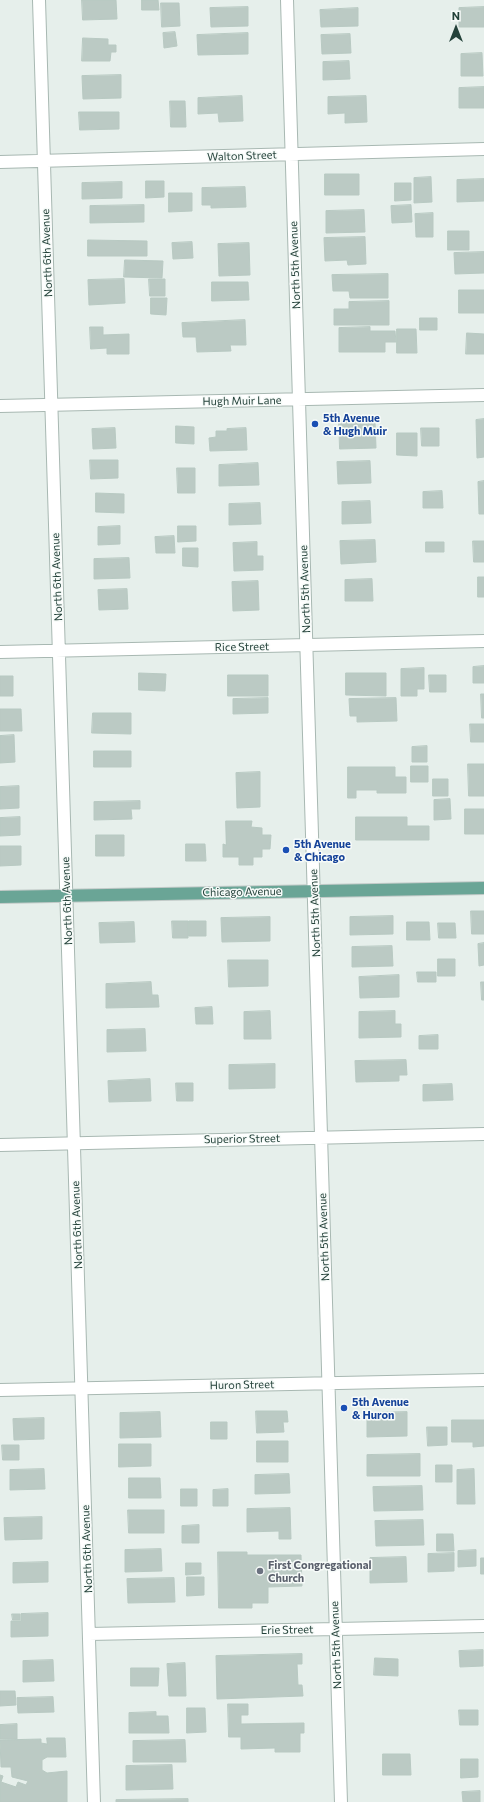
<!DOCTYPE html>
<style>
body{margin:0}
#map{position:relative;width:484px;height:1802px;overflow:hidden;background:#e6efeb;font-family:Commissioner,sans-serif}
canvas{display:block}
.north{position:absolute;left:436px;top:8px;width:40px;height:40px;-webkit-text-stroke:3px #f7fbf9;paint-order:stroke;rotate:0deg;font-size:11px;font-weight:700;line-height:16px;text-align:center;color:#24423a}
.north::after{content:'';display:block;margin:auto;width:14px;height:18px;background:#24423a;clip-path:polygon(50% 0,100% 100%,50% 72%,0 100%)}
</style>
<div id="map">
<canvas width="484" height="1802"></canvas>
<div class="north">N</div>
</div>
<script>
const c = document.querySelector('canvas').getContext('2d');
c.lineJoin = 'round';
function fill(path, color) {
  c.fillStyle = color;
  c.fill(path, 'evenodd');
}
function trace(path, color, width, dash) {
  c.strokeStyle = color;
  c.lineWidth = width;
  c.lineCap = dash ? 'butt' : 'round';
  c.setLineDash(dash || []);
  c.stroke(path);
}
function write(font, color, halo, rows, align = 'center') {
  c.font = font + ' Commissioner,sans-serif';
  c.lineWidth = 3;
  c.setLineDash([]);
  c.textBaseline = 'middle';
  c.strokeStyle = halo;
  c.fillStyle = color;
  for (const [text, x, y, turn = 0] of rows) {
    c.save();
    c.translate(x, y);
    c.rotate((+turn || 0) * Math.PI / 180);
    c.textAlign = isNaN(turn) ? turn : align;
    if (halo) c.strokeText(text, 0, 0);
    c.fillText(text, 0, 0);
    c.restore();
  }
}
const building = new Path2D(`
 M82 0H116L117 19 83 20Z
 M142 0H158L159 10H142Z
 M161 3H179L180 26 162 27Z
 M248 7V26L211 27 210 8Z
 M484 7V27H459V8Z
 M358 8V26L321 27 320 10Z
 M175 32 177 46 164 48 163 33Z
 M248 33V54L198 55 197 35Z
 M350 34 351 53 322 54 321 35Z
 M83 38 108 39V45H116V52H111L110 61H82Z
 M482 53 483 76H461V54Z
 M349 61 350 79 323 80V62Z
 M121 75V98L83 99 82 76Z
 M484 87V108H459V88Z
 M242 96 243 121 219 122 218 113 198 114V98Z
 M366 96 367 122 345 123V113L328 114V97Z
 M170 101H185L186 127H171Z
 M79 112H119V129L80 130Z
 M325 174H359V195H325Z
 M431 177 432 202 414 203V178Z
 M484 179V201L457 202V180Z
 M146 181H164V197L146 198Z
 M122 182V198L82 199V183Z
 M395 183H411V200L395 201Z
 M245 187 246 207 211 208V205H202V188Z
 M169 193H192V211L169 212Z
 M144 205V222L90 223V206Z
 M411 205 412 222 392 223 391 206Z
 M364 210 365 232 326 233V211Z
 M433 213V237H416L415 214Z
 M448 231H469V250H448Z
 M365 237 366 264 348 265 347 260 325 261 324 238Z
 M88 240 147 241V256H88Z
 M192 242 193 258 173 259 172 243Z
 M249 243 250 275 219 276 218 244Z
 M484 252V273L455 274 454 253Z
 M125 260 163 261 162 278 124 277Z
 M388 274V298H350L349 291H333L332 275Z
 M124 279 125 303 89 305 88 280Z
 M149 279H165V296H150Z
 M212 282H248L249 300 212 301Z
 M459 290H484V313H459Z
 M151 298H167L166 315 151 314Z
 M389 301V325H334V309H349V302Z
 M420 318H437V330H420Z
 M245 320 246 345H230L231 351 197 352 196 337H183L182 323Z
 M90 327H103V335L129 334V354H107V348L91 349Z
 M370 327V331H395L396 342H385V352H339V328Z
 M397 329H416L417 353H397Z
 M467 333 484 334V354H466Z
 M484 419V457L477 458 476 420Z
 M339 421H375L376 448 340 449Z
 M176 426 194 427V444L176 443Z
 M115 428 116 448 93 449 92 429Z
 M246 428 247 450 210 451 209 438 216 437V431H227V429Z
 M421 428H439V446H422Z
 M397 433H417V456L397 455Z
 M90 460H118V478L91 479Z
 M370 461 371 483 338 484 337 462Z
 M258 463 259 485 219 486V465Z
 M177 468H195V493H178Z
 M484 481V514H479L478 482Z
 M442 491 443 508H423V492Z
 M96 493 124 494V513L96 512Z
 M370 501 371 523 342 524V502Z
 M260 503 261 524 229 525V504Z
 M120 526V544L98 545V527Z
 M178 526H196V541L178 542Z
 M174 536 175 553H156L155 537Z
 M375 540 376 562 341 564 340 541Z
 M473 541H484V562H474Z
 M257 542V556H263V570L234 571 233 543Z
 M426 542H444V552H426Z
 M183 548H198V567L183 566Z
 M129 558 130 578 94 579V559Z
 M478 577H484V597H478Z
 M372 579 373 601H345V580Z
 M258 581 259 610 233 611 232 582Z
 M127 589 128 609 99 610 98 590Z
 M484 666V683H473V667Z
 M424 668V689H417V696H401V669Z
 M139 673 166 674 165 691 139 690Z
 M346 673H386V696L346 695Z
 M228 675H268V696H228Z
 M429 675H446V692H430Z
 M0 676H13V696H0Z
 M481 694H484V718H482Z
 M268 698V713L233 714V699Z
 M396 698 397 721 357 722V716H350L349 699Z
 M0 709H21L22 731H0Z
 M93 713H131V734L92 733Z
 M470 724H484V742H471Z
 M14 735 15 762 0 763V736Z
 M427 746V762H412V747Z
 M94 751H131V767H94Z
 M468 764H484V796H469Z
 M411 766H428V782H411Z
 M348 767H395V777H406V793H377V790H356V798H348Z
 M260 772V807L237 808 236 773Z
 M433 779H448V796H433Z
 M19 786V808L0 809V787Z
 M450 799 451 819 434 820V800Z
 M140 801V809H131L132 819 94 820V802Z
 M465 809H484V834H465Z
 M20 817V835L0 836V818Z
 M356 817H407V826H429V840H356Z
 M226 821H252L251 827 262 828V835H271L270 849H262V857H253V865H239V857H223V844L226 845Z
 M96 835H124V856H96Z
 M186 844H205L206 861H186Z
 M0 846H21V865L0 866Z
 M471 911H484V934H472Z
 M393 916V934L350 935V917Z
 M270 917V941L222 942 221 918Z
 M172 921H188V938H173Z
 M189 921H206V936H189Z
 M134 922 135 942 100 943 99 923Z
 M407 922H429L430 940H407Z
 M438 923H455L456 938H439Z
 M484 943V965L479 966 478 944Z
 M392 946 393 966 352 967V947Z
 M438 959H455V976H438Z
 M228 960H268V986L229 987Z
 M417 972H436V982H418Z
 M399 975V997L360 998 359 977Z
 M151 982 152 995H158L159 1007 106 1008V984Z
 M481 982H484V1000H482Z
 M212 1007 213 1024H196L195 1008Z
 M270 1011 271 1039H244V1012Z
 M395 1011V1024H401V1037L359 1038V1012Z
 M145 1029 146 1051 107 1052V1030Z
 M438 1035V1049H419V1036Z
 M406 1060 407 1075H399V1081L356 1082 355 1061Z
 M275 1064V1088L229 1089V1065Z
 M150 1079 151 1101 109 1102 108 1081Z
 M176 1083H193V1101H177Z
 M452 1084 453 1100 423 1101V1085Z
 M256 1411H287L288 1422H283L284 1432 257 1433Z
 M160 1412 161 1437 120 1438V1413Z
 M407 1412V1436L367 1437V1413Z
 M44 1418V1439L14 1440 13 1419Z
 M452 1420H484V1446L473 1447V1442H452Z
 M211 1422H227V1439H211Z
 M427 1427H447V1445L428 1446Z
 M257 1441H288V1462H257Z
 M119 1444H151V1466L119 1467Z
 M2 1445H19V1460H3Z
 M420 1454V1476H367V1455Z
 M436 1465H452V1482H436Z
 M44 1469 45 1489 10 1490V1470Z
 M474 1469 475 1504H457V1470Z
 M289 1474 290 1493 255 1494V1475Z
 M129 1478H160L161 1498H129Z
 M422 1486 423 1510 374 1511 373 1487Z
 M181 1489H197V1506H181Z
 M228 1489V1506H213V1490Z
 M290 1508 291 1539H279V1531L247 1532V1509Z
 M128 1510H164V1533H129Z
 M42 1517V1539L5 1540 4 1518Z
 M423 1520 424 1545 376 1546 375 1521Z
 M199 1525V1543H182V1526Z
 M437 1534H453L454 1551H437Z
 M161 1549 162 1571 125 1572V1550Z
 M476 1550V1566L458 1567V1551Z
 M218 1552H247V1555H301L302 1586 268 1587V1603H252V1608H219Z
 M454 1553V1571L428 1572V1554Z
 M406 1557 407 1582 370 1583V1558Z
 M481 1558H484V1574H481Z
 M48 1562V1582L13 1583V1563Z
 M186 1563H201V1574L186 1575Z
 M187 1577H204V1595L187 1596Z
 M174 1578 175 1602 128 1603 127 1579Z
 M48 1613V1636L11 1637V1621H21V1614Z
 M12 1614H20V1620H13Z
 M483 1650V1666L460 1667 459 1651Z
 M302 1654V1664H297L298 1685H302L303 1696 217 1699 216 1656Z
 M375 1658 398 1659V1676L374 1675Z
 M53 1660 54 1681 23 1682V1661Z
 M185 1663 186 1696H169L167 1664Z
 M131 1668H159L158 1686H131Z
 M0 1691H15L16 1705 0 1706Z
 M53 1697 54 1712 18 1713 17 1698Z
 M228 1704H248V1715H241V1724L304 1723V1733H300V1752H275V1748L241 1749V1737H229Z
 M187 1708H205L206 1732 187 1733Z
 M459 1710H478V1725H460Z
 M156 1712V1716H168L169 1733H129V1713Z
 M17 1724V1739H0V1725Z
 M47 1738H65L66 1757H47L42 1760V1770L47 1773 67 1771V1802H0V1775L3 1776 1 1782 16 1787 18 1782 26 1785 28 1781 12 1777 11 1767H1L0 1740 41 1739V1743L47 1744Z
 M185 1740 186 1762H133V1741Z
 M383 1754H410L411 1775H383Z
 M461 1759H478V1777L461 1778Z
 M172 1765 173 1789 126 1790V1766Z
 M480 1791V1802H463L462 1792Z
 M188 1799V1802H116V1800Z`);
fill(building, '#bbcac4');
trace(building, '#b8c9c2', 1);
const minor = new Path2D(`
 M39 0 94 1802
 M287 0 341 1802
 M0 162 484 149
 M0 406 484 395
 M0 652 484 641
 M0 1145 484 1134
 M0 1390 484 1380
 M89 1634 484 1626`);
const major = new Path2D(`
 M0 897 484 888`);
trace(minor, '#a8b8b2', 14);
trace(major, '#c2cac8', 14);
trace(minor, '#fff', 12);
trace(major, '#6aa596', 12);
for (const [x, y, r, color] of [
 [315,424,4,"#1a4fb4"],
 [286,850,4,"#1a4fb4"],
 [344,1408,4,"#1a4fb4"],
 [260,1571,4,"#6b7280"]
]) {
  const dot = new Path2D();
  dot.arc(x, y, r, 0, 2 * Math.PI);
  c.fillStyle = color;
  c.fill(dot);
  trace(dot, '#f7fbf9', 1.5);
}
write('11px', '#24423a', '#f7fbf9', [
 ["Walton Street",242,156,-2],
 ["North 6th Avenue",47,253,-92],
 ["North 5th Avenue",295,265,-92],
 ["Hugh Muir Lane",242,401,-1],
 ["North 6th Avenue",57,577,-92],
 ["North 5th Avenue",305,589,-92],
 ["Rice Street",242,647,-1],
 ["Chicago Avenue",242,892,-1],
 ["North 6th Avenue",67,901,-92],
 ["North 5th Avenue",315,913,-92],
 ["Superior Street",242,1139,-1],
 ["North 6th Avenue",77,1225,-92],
 ["North 5th Avenue",324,1237,-92],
 ["Huron Street",242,1385,-1],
 ["North 6th Avenue",87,1549,-92],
 ["Erie Street",287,1630,-1],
 ["North 5th Avenue",336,1645,-92]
]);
write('bold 11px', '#164399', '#f7fbf9', [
 ["5th Avenue",323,418],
 ["& Hugh Muir",323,431],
 ["5th Avenue",294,844],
 ["& Chicago",294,857],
 ["5th Avenue",352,1402],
 ["& Huron",352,1415]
], 'left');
write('bold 11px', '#5b616d', '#f7fbf9', [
 ["First Congregational",268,1565],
 ["Church",268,1578]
], 'left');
</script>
